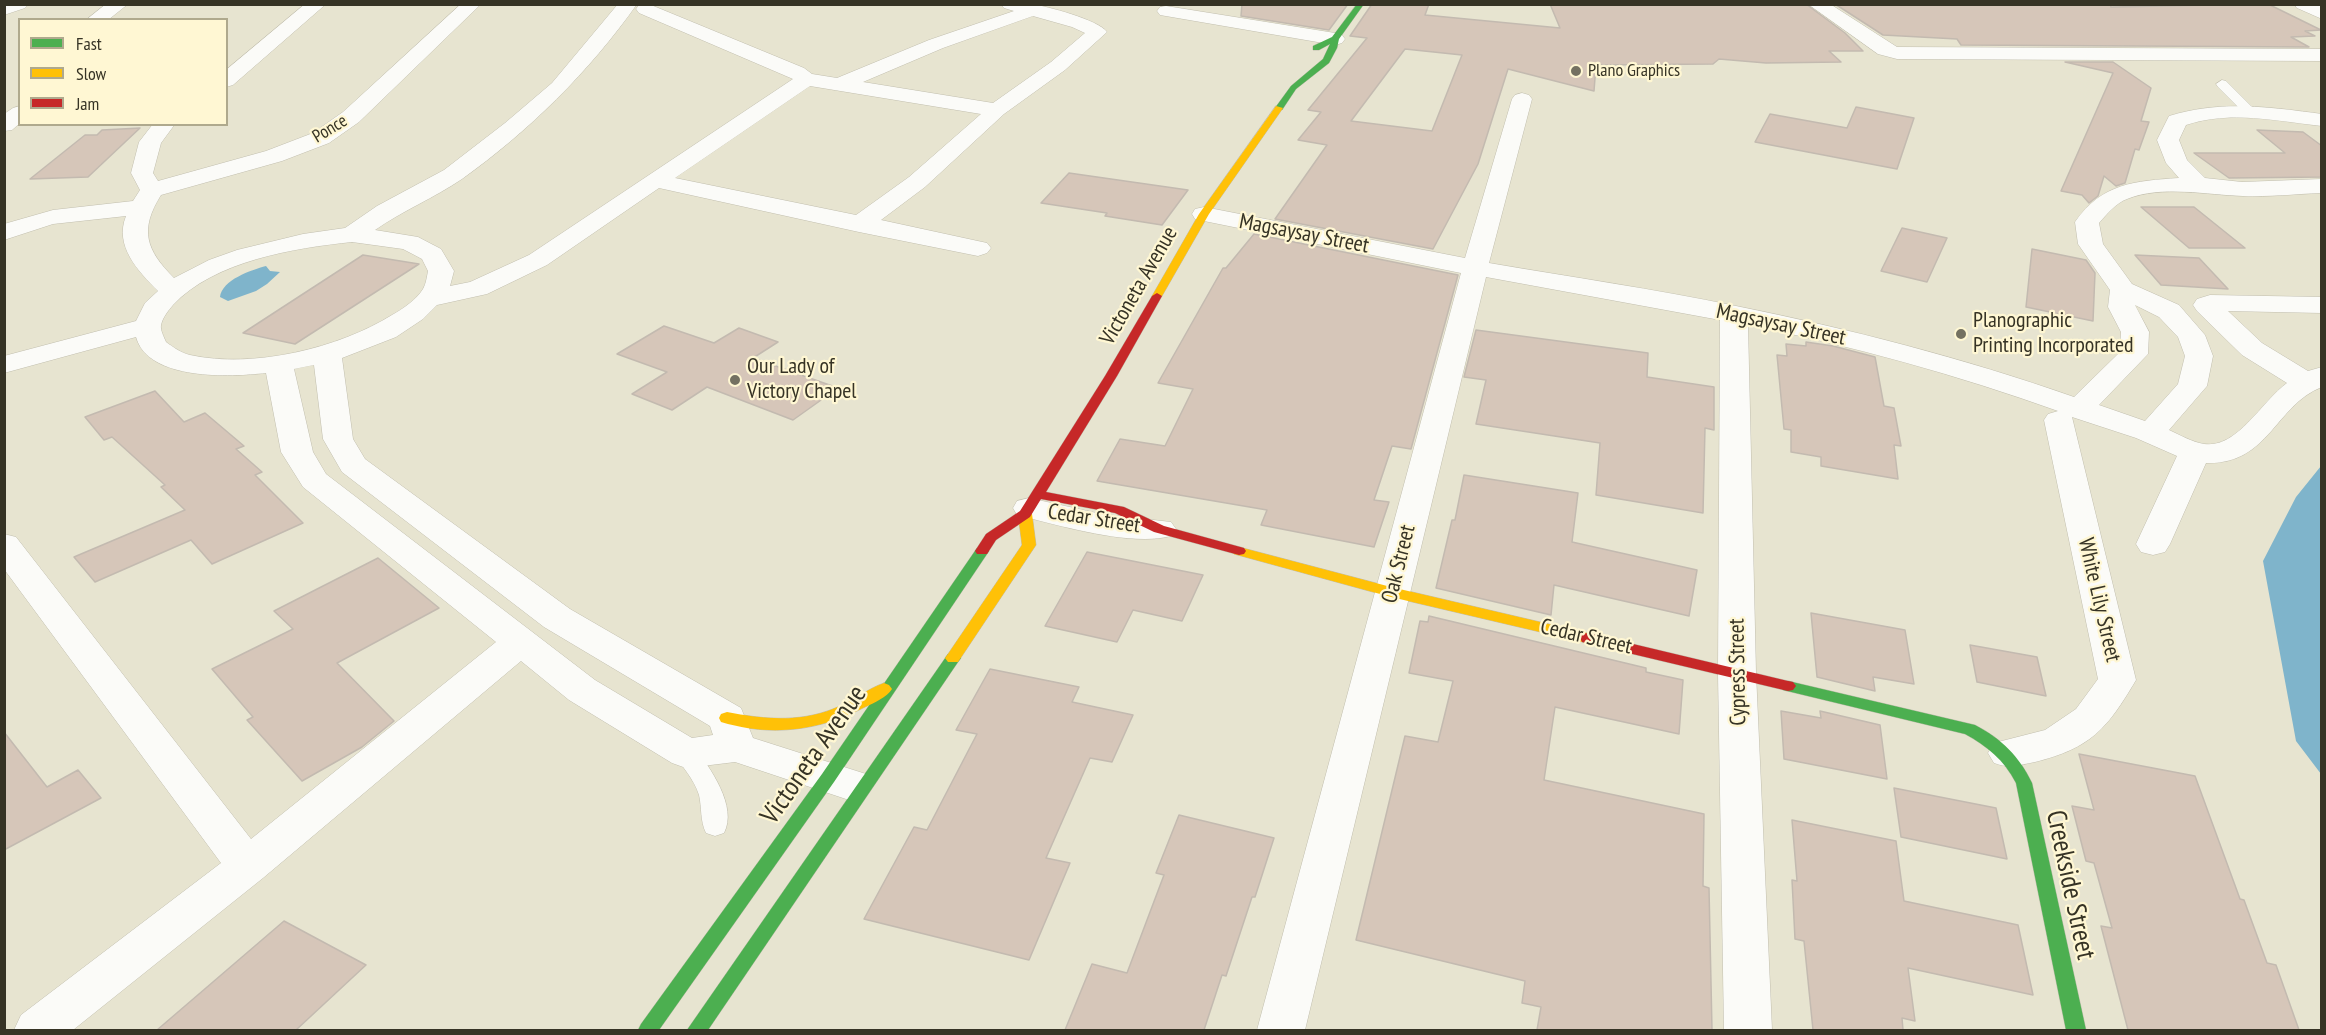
<!DOCTYPE html>
<style>
body{margin:0}
#map{position:relative;width:2326px;height:1035px;overflow:hidden;background:#e7e4d0;font-family:"PT Sans Narrow",sans-serif}
canvas{display:block}
.frame{position:absolute;inset:0;border:6px solid #363325;pointer-events:none}
.legend{position:absolute;left:18px;top:18px;width:210px;height:108px;box-sizing:border-box;background:#fff7d3;border:2px solid #afa98d;margin:0;padding:8px 10px;list-style:none;font-size:18px;color:#363325}
.legend li{display:flex;align-items:center;gap:12px;height:30px}
.legend b{width:30px;border:2px solid #afa98d}
</style>
<div id="map">
<canvas width="2326" height="1035"></canvas>
<div class="frame"></div>
<ul class="legend">
<li><b style="height:8px;background:#4caf50"></b>Fast</li>
<li><b style="height:8px;background:#ffc107"></b>Slow</li>
<li><b style="height:8px;background:#c62828"></b>Jam</li>
</ul>
</div>
<script>
const c = document.querySelector('canvas').getContext('2d');
c.lineJoin = 'round';
function fill(path, color) {
  c.fillStyle = color;
  c.fill(path, 'evenodd');
}
function trace(path, color, width, dash) {
  c.strokeStyle = color;
  c.lineWidth = width;
  c.lineCap = dash ? 'butt' : 'round';
  c.setLineDash(dash || []);
  c.stroke(path);
}
function write(font, color, halo, rows, align = 'center') {
  c.font = font + ' "PT Sans Narrow",sans-serif';
  c.lineWidth = 4.5;
  c.setLineDash([]);
  c.textBaseline = 'middle';
  c.strokeStyle = halo;
  c.fillStyle = color;
  for (const [text, x, y, turn = 0] of rows) {
    c.save();
    c.translate(x, y);
    c.rotate((+turn || 0) * Math.PI / 180);
    c.textAlign = isNaN(turn) ? turn : align;
    if (halo) c.strokeText(text, 0, 0);
    c.fillText(text, 0, 0);
    c.restore();
  }
}
fill(new Path2D(`
 M266 266 270 271 280 272 267 284 256 291 228 301 220 297C222 280 251 270 266 266Z
 M2321 466V774L2296 741 2263 561 2296 497Z`), '#7fb4cb');
const building = new Path2D(`
 M1242 4H1348L1329 30 1241 16Z
 M1372 4H1429L1425 15 1560 28 1550 4H1806L1845 33 1863 51H1829L1841 62 1766 63 1719 59 1713 64 1596 65 1594 91 1508 69 1478 164 1433 249 1275 219 1327 145 1298 140 1321 112 1308 110 1367 38 1350 36ZM1405 49 1462 55 1432 131 1351 121Z
 M1835 4H2110L2111 7 2268 4 2321 30 2305 31 2315 36 2291 37 2309 47 1961 45 1957 39 1883 35Z
 M2065 62H2113L2151 88 2141 121 2149 122 2139 150 2135 149 2125 183 2116 186 2104 176 2098 196 2089 203 2082 195 2061 191 2113 73Z
 M1856 107 1914 118 1897 169 1755 142 1770 114 1847 128Z
 M140 128 88 177 30 179 85 135H97L102 130Z
 M2257 130 2303 132 2322 146V177L2229 178 2194 153H2285Z
 M1069 173 1188 190 1162 225 1105 216 1107 213 1041 203Z
 M2141 207H2194L2245 248H2189Z
 M1902 228 1947 238 1927 282 1881 271Z
 M1254 234 1458 275 1411 449 1392 446 1374 500 1389 502 1374 547 1261 525 1267 510 1097 481 1120 439 1165 446 1193 389 1158 383 1223 268H1226Z
 M2032 249 2086 260 2095 273 2093 321 2026 307Z
 M363 255 419 264 295 344 243 333Z
 M2135 255 2199 258 2228 289 2161 285Z
 M664 326 714 343 739 328 778 342 753 358 838 388 793 420 707 387 672 410 632 394 667 372 617 354Z
 M1476 330 1648 353 1647 377 1714 387V430L1705 428 1703 513 1596 495 1600 443 1476 424 1486 380 1464 377Z
 M1806 342 1833 346 1875 357 1884 406 1894 408 1901 446 1894 445 1898 479 1821 466V457L1791 452V430L1784 429 1777 355 1787 356 1786 344 1806 346Z
 M155 391 184 422 205 413 244 446 236 449 262 472 255 475 303 523 212 564 191 540 95 582 74 557 185 510 161 487 165 485 112 437 104 440 85 417Z
 M1464 475 1578 493 1572 542 1697 570 1689 616 1554 585 1551 615 1436 588 1452 520H1455Z
 M1087 552 1203 575 1182 621 1133 610 1117 642 1045 626Z
 M378 558 439 608 337 663 394 721 362 747 302 781 247 720 253 717 212 669 293 629 274 611Z
 M1811 613 1905 630 1914 684 1873 677 1875 691 1817 677Z
 M1429 616 1646 668V672L1683 680 1679 734 1555 707 1544 780 1704 814 1703 886 1709 888 1712 1030H1537L1541 1007 1522 1003 1525 981 1356 940 1405 736 1438 742 1453 681 1409 673 1420 621 1428 622Z
 M1970 645 2037 657 2046 696 1977 682Z
 M990 669 1079 687 1072 702 1133 715 1112 762 1090 758 1046 858 1070 863 1029 960 864 919 914 827 927 830 977 734 956 730Z
 M1781 711 1821 718 1820 711 1880 725 1887 779 1784 759Z
 M4 732 47 787 78 770 101 798 4 850Z
 M2079 754 2195 776 2240 899 2244 900 2267 963 2276 965 2299 1030H2128L2101 926 2112 928 2094 863 2086 861 2072 806 2094 810Z
 M1894 788 1996 808 2007 859 1901 837Z
 M1179 815 1274 838 1255 897H1252L1226 976 1222 975 1204 1030H1065L1092 964 1127 973 1164 875 1156 873Z
 M1792 820 1896 841 1904 901 2018 925 2033 995 1908 968 1915 1021 1902 1018 1903 1030H1813L1804 941 1795 939 1792 880 1797 881Z
 M284 921 366 965 296 1030H157Z`);
fill(building, '#d6c6b9');
trace(building, '#c3bab0', 1.5);
const lane = new Path2D(`
 M2222 80 2226 81 2253 108 2255 111 2253 114H2245L2218 87 2216 84Z
 M686 744 694 747C710 767 738 807 724 833L715 836 706 833C700 821 702 808 699 795 694 779 682 767 674 753L678 747Z`);
const street = new Path2D(`
 M4 4H28L25 8 4 15Z
 M106 4H128L108 20H86Z
 M305 4H326L233 85 226 87V70Z
 M461 4H481L359 122 329 143 282 161 161 195C139 230 146 250 174 278L209 260 237 250 303 234 345 228 377 206 444 170 505 123 552 83 618 4H637C589 72 529 131 462 179 434 198 402 211 375 230L418 237 441 249 454 271 450 286 470 282 529 255 793 79 639 13 636 9 639 5H651L804 68 812 74 837 78 929 40 1014 11 1004 8 1001 4C1011 4 1021 4 1031 4 1046 6 1099 20 1107 32L1065 70 1004 114 925 187 881 220 987 243 991 248 987 253 978 256 859 232 659 188 547 265 487 294 437 305 423 319 396 337 342 358 353 439 365 459 570 609 741 708 753 738 866 774 872 785 866 796 852 801 735 762 686 768 672 763 569 700 521 661 263 878 73 1030H14L21 1015 221 863 4 569V534L16 537 251 839 496 642 303 487 281 452 266 373C231 377 148 381 136 337L4 373V356L136 321 145 303 158 291C138 271 114 246 126 216L53 224 4 240V224L53 210 133 201 140 190 131 173 139 142 153 124H175L161 143 153 173 158 181 266 151 313 133 343 112ZM1033 16 1072 27 1085 33 1051 62 993 103 863 82 943 48ZM810 86 981 114 909 177 856 215 675 178ZM352 242 403 249 422 259 428 271C427 276 426 284 423 289 417 299 403 309 392 315 339 348 253 369 190 355 181 353 173 347 166 342 164 337 160 330 161 325 163 317 168 311 173 305 214 261 294 248 352 242ZM314 365 323 439 342 472 544 627 710 726 713 735 692 738 595 680 326 474 313 452 294 369Z
 M1808 4H1830L1897 47 2322 49V61L1897 59 1878 54Z
 M2294 4 2322 6V19L2297 8Z
 M1166 6 1335 33 1342 35 1345 39 1342 43 1335 45 1160 15 1157 11 1160 7Z
 M1522 93 1529 95 1532 99 1489 263C1571 277 1654 289 1736 306 1850 329 1963 358 2074 397L2120 352 2121 332 2108 307 2110 290 2078 244 2075 222C2102 183 2135 181 2179 178L2166 163 2157 140 2169 116C2221 100 2269 107 2322 114V126C2277 121 2230 110 2186 125L2179 140 2187 160 2205 178 2242 182 2322 179V193C2295 194 2269 197 2243 196 2207 195 2162 185 2127 199 2116 203 2107 214 2099 223L2103 244 2132 284 2179 305 2205 335 2213 356 2207 386 2169 430C2180 435 2192 442 2204 444 2237 449 2262 401 2287 383L2242 355 2197 311 2193 305 2197 299 2210 295 2322 297V313L2228 311 2262 343 2308 371 2322 367V387C2275 405 2269 465 2206 463L2170 544 2165 552 2153 555 2141 552 2136 544 2177 456 2136 438 2072 417 2136 680C2107 729 2091 748 2035 762 2018 765 2011 769 1994 763L1988 753 1994 743 2045 730 2076 709 2098 679 2044 420 2048 414 2058 411C1957 375 1854 346 1748 325L1756 673 1772 1030H1724L1718 673 1720 320 1486 277 1305 1030H1257L1461 273 1204 221 1195 219 1192 214 1195 209 1204 207 1465 258 1512 99 1515 95ZM2135 305 2159 317 2178 337 2185 356 2178 384 2145 421 2099 405 2148 354 2149 332Z
 M20 106V123L12 130 4 131V114L13 108Z
 M1029 498 1101 514 1171 522 1176 529 1171 536C1131 547 1058 525 1017 515L1013 508 1017 501Z`);
const fast = new Path2D(`
 M1357 4H1364L1339 39 1337 48 1329 63 1296 89 1282 110H1276L1275 108 1291 86 1323 59 1330 44 1319 50H1313V46L1332 37Z
 M982 547 989 551 987 554 834 782 659 1030H638L641 1024 822 774 977 548Z
 M953 653 958 654 961 658 958 662 708 1030H687L948 654Z
 M1788 681 1975 725C2002 739 2019 756 2032 783L2086 1030H2066L2016 783C2004 760 1987 746 1965 734L1783 690 1780 686 1783 682Z`);
const slow = new Path2D(`
 M1276 106 1283 108 1209 214 1162 296 1157 299 1153 298 1152 296 1199 214Z
 M1025 510 1032 514 1036 545 958 662H948L945 658 948 654 1022 545 1018 514Z
 M1239 547 1391 587 1587 633 1592 634 1594 638 1592 642 1587 643 1391 597 1234 554 1232 551Z
 M884 683 889 685 892 689C887 697 874 703 865 707 820 731 771 737 721 722L719 718 721 714 727 712C766 720 805 723 842 705 856 699 869 688 884 683Z`);
const jam = new Path2D(`
 M1157 293 1162 296 1117 376 1046 492 1124 507 1164 526 1244 548 1246 551 1244 554 1239 555 1154 532 1115 513 1041 499 1030 517 996 540 987 554H977L975 551 986 534 1020 511 1105 376 1152 296Z
 M1587 633 1788 681 1793 682 1796 686 1793 690 1788 691 1582 642 1580 638 1582 634Z`);
trace(lane, '#c1beae', 1);
trace(street, '#c1beae', 1);
trace(fast, '#c1beae', 1);
trace(slow, '#c1beae', 1);
trace(jam, '#c1beae', 1);
fill(lane, '#fbfbf8');
fill(street, '#fbfbf8');
fill(fast, '#4caf50');
fill(slow, '#ffc107');
fill(jam, '#c62828');
for (const [x, y, r, color] of [
 [1576,71,6,"#747161"],
 [1961,334,6,"#747161"],
 [735,380,6,"#747161"]
]) {
  const dot = new Path2D();
  dot.arc(x, y, r, 0, 2 * Math.PI);
  c.fillStyle = color;
  c.fill(dot);
  trace(dot, '#fff7d3', 2);
}
write('18px', '#363325', '#fff7d3', [
 ["Plano Graphics",1588,71]
], 'left');
write('18px', '#363325', '#fff7d3', [
 ["Ponce",330,129,-31]
]);
write('22px', '#363325', '#fff7d3', [
 ["Magsaysay Street",1304,234,11],
 ["Victoneta Avenue",1139,286,-60],
 ["Magsaysay Street",1781,325,12],
 ["Cedar Street",1094,519,9],
 ["Oak Street",1399,564,-76],
 ["White Lily Street",2099,600,77],
 ["Cedar Street",1586,637,13],
 ["Cypress Street",1738,672,-91]
]);
write('22px', '#363325', '#fff7d3', [
 ["Planographic",1973,321],
 ["Printing Incorporated",1973,346],
 ["Our Lady of",747,367],
 ["Victory Chapel",747,392]
], 'left');
write('27px', '#363325', '#fff7d3', [
 ["Victoneta Avenue",814,755,-55],
 ["Creekside Street",2070,885,78]
]);
</script>
